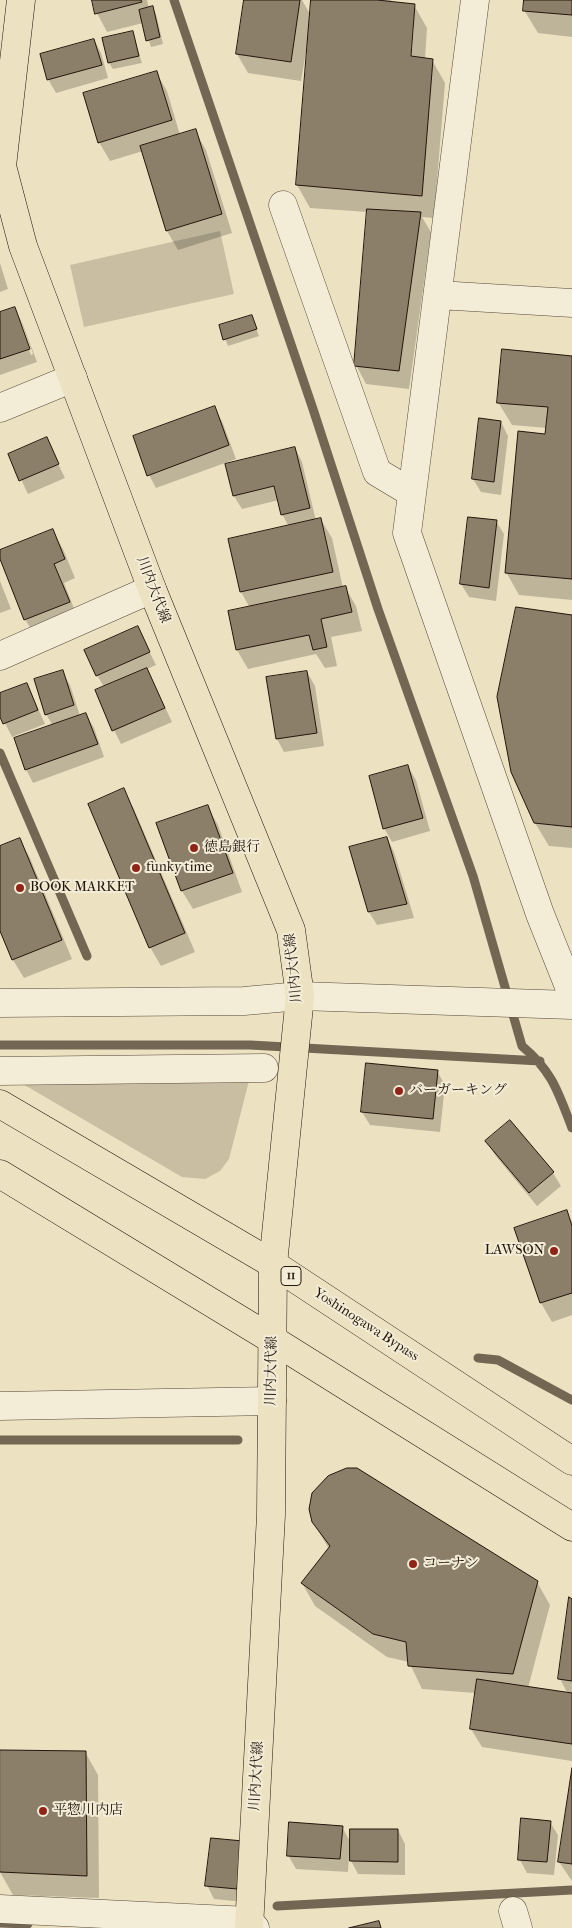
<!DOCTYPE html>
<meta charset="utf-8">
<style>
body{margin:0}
canvas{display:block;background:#ece1c1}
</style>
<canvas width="572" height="1928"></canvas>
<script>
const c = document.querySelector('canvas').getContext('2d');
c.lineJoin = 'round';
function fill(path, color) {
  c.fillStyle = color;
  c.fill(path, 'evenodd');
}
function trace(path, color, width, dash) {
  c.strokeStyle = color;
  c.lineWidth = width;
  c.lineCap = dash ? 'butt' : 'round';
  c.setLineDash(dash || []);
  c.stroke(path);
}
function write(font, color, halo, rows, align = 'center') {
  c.font = font + ' "IM FELL French Canon","Noto Serif JP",serif';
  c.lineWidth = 4;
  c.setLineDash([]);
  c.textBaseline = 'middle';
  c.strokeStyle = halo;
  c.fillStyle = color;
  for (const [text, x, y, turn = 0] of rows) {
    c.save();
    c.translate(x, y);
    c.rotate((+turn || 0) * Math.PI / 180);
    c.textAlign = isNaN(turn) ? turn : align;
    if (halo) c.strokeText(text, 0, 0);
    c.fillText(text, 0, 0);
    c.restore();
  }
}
fill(new Path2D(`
 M220 231 234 294 84 327 70 265Z
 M250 1077 229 1159 220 1171 205 1179 182 1177 16 1080Z`), '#cabea2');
fill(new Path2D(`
 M93 0H147L149 9 152 8 156 14 163 44 151 47 143 23 107 32 97 13Z
 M245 0H302L311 16 312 0H391V4L414 5 427 28 425 59 432 60 445 83 434 218 422 217 431 232 409 389 366 384 356 365 368 212 310 208 297 185 309 46H307L301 81 248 73 237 54ZM412 25H414L411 63H409Z
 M526 0H572V37L538 33 524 10Z
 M132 32 142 63 113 69 109 63Z
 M94 40 101 53 108 78 56 93 48 79Z
 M156 72 167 91 180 135 195 131 206 150 232 233 178 250 167 231 143 151 110 161 99 142Z
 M0 263 8 289 0 292Z
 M14 309 22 322 37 362 0 375V314ZM19 321H21L33 354 31 355Z
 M251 316 259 336 228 346 220 326Z
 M572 357V600L519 595 506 572 547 428 512 425 498 402Z
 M214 408 222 421 236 459 156 488 149 475Z
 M501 422 508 436 501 495 481 492 473 479Z
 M46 439 65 478 28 494 9 454Z
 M295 448 302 462 316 521 321 520 332 538 343 588 345 587 356 606 362 631 331 637 337 666 325 668 316 654 248 669 237 650 229 612 250 608 241 592 229 540 289 527 282 514 279 500 242 509 234 496 227 464Z
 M496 521 504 534 496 601 469 597 461 584Z
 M52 530 63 549 75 578 64 583 79 621 36 638 25 619 0 551Z
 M0 581 11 609 0 613Z
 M572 616V848L549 846 535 823Z
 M137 627 156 665 147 669 172 722 121 744 114 730 104 687 97 675Z
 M62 671 70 685 80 716 86 714 94 728 104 757 33 783 26 769 53 726 46 714Z
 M307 672 315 686 324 746 284 752 277 739Z
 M27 684 45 724 12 737 0 713V695Z
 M408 767 416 780 430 831 392 842 384 828Z
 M123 790 134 809 195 952 161 966 150 947Z
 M207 806 218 825 242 892 193 909 182 891 158 824Z
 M387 838 394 852 414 918 377 925 369 912Z
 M19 839 30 858 72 959 24 978 13 960 0 927V847Z
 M437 1071 445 1085 440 1132 370 1125 362 1112Z
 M510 1122 553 1173 561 1186 537 1206 495 1155 487 1142Z
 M566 1212 572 1222V1315L552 1322 541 1303 516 1229Z
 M313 1522 537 1582 550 1605 528 1688 568 1694 560 1679 572 1600V1761L482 1747 471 1729 476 1693 422 1689 409 1662 387 1657 315 1606 302 1583 329 1549Z
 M0 1751 85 1752 98 1775 99 1898 13 1895 0 1872Z
 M572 1777V1881L559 1862Z
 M550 1822 558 1835 554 1875 527 1873 520 1860Z
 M342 1827 351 1843 398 1830 405 1844V1875L358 1874 349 1857 348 1872 296 1869 288 1855Z
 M242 1843 244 1902 214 1899 207 1885Z`), '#0003');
trace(new Path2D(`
 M174 0 313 409 378 609 473 876 522 1046C553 1072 558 1092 572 1128
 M0 753 87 956
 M0 1045H250L540 1061
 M478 1358 498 1360 572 1400
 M0 1440H238
 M277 1906 572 1890
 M0 1923 28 1924`), '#736653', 9);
const building = new Path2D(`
 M92 0H141L142 2 95 14Z
 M244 0H300L291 62 236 54Z
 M311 0H377L415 4 411 56 433 59 422 196 296 185Z
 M524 0H572V15L523 11Z
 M153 6 160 37 146 41 139 10Z
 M133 31 139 56 108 63 102 38Z
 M94 39 102 65 47 80 40 54Z
 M157 71 172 120 98 143 83 93Z
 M196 129 222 214 166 231 140 146Z
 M367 209 421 212 399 371 354 366Z
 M15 307 30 349 0 359V312Z
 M252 315 257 329 223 340 219 325Z
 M502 349 572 356V579L505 573 518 431 545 434 548 407 497 403Z
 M215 406 229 445 147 476 133 436Z
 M479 418 501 421 494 482 472 479Z
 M47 437 59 464 19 481 8 454Z
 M295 447 310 508 281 515 274 486 233 496 225 464Z
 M468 517 497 520 489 588 460 584Z
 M321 518 333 572 240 592 228 539Z
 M53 529 65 559 54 564 70 602 24 620 0 559V550Z
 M346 586 352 612 321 619 327 647 313 650 309 635 236 650 228 611Z
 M516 607 572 615V827L534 823 511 772 497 697Z
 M138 626 150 652 96 676 84 650Z
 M147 668 165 708 112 731 95 690Z
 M63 670 74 705 45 715 34 679Z
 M307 671 317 733 276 739 266 677Z
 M27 683 38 710 3 724 0 717V693Z
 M86 713 98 744 25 770 14 738Z
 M408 765 423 818 383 829 369 776Z
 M124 788 185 933 149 948 88 804Z
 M208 805 233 873 181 891 156 823Z
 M387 837 407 904 368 912 349 847Z
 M20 838 62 940 12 960 0 931V846Z
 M366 1063 438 1070 433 1119 361 1112Z
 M510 1120 554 1172 529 1193 485 1141Z
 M567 1210 572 1226V1293L540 1303 514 1228Z
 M347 1468H357L538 1581 513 1674 408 1666 406 1642 373 1634 301 1583 330 1546 312 1522 309 1509 312 1493 328 1476Z
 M569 1597 572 1599V1681L558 1679Z
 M477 1679 572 1693V1744L470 1729Z
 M0 1750 86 1751 87 1876 0 1872Z
 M572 1768V1864L558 1862Z
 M521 1818 551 1821 547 1862 518 1860Z
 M289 1822 343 1826 340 1859 287 1856Z
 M350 1829H398V1862L350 1861Z
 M211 1838 243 1841 237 1889 205 1886Z
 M379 1921 381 1928H349Z`);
fill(building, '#8c7f69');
trace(building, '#24150a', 1);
const minor = new Path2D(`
 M475 0 407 533 540 914 572 994
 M283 205 377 472 412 493
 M438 295 572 303
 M0 408 73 378
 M0 656 152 589
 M0 1003 244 1001 300 996 572 1005
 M0 1071 264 1068
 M0 1406 272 1401
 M0 1909 249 1921 255 1928
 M513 1911 518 1928`);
const major = new Path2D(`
 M21 0 2 166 23 246 152 589 291 930 300 996 273 1264 271 1515 249 1928`);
const highway = new Path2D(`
 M0 1104 273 1264 572 1461
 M0 1174 273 1340 572 1527`);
trace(minor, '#564838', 29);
trace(major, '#24150a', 29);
trace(highway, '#24150a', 29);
trace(minor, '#f3ecd7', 28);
trace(major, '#ece1c1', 28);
trace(highway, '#ece1c1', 28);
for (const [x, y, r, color] of [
 [194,848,5,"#8f2418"],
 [136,868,5,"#8f2418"],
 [20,888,5,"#8f2418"],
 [399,1091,5,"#8f2418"],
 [554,1251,5,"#8f2418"],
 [413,1564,5,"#8f2418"],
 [43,1811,5,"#8f2418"]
]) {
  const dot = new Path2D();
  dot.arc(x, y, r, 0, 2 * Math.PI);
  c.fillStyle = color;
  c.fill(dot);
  trace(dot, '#f3ecd7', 2);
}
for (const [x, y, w] of [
 [291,1276,20]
]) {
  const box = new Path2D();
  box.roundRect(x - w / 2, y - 9.5, w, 19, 4);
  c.fillStyle = '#f3ecd7';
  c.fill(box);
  trace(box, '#24150a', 1);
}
write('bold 12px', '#24150a', null, [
 ["11",291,1276]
]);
write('14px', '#24150a', '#f3ecd7', [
 ["川内大代線",153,590,69],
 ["川内大代線",294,968,-96],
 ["Yoshinogawa Bypass",366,1325,33],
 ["川内大代線",272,1371,-89],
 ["川内大代線",257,1776,-87]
]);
write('14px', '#24150a', '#f3ecd7', [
 ["徳島銀行",204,848],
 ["funky time",146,868],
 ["BOOK MARKET",30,888],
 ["バーガーキング",409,1091],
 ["LAWSON",544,1251,"right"],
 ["コーナン",423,1564],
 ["平惣川内店",53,1811]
], 'left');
</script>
